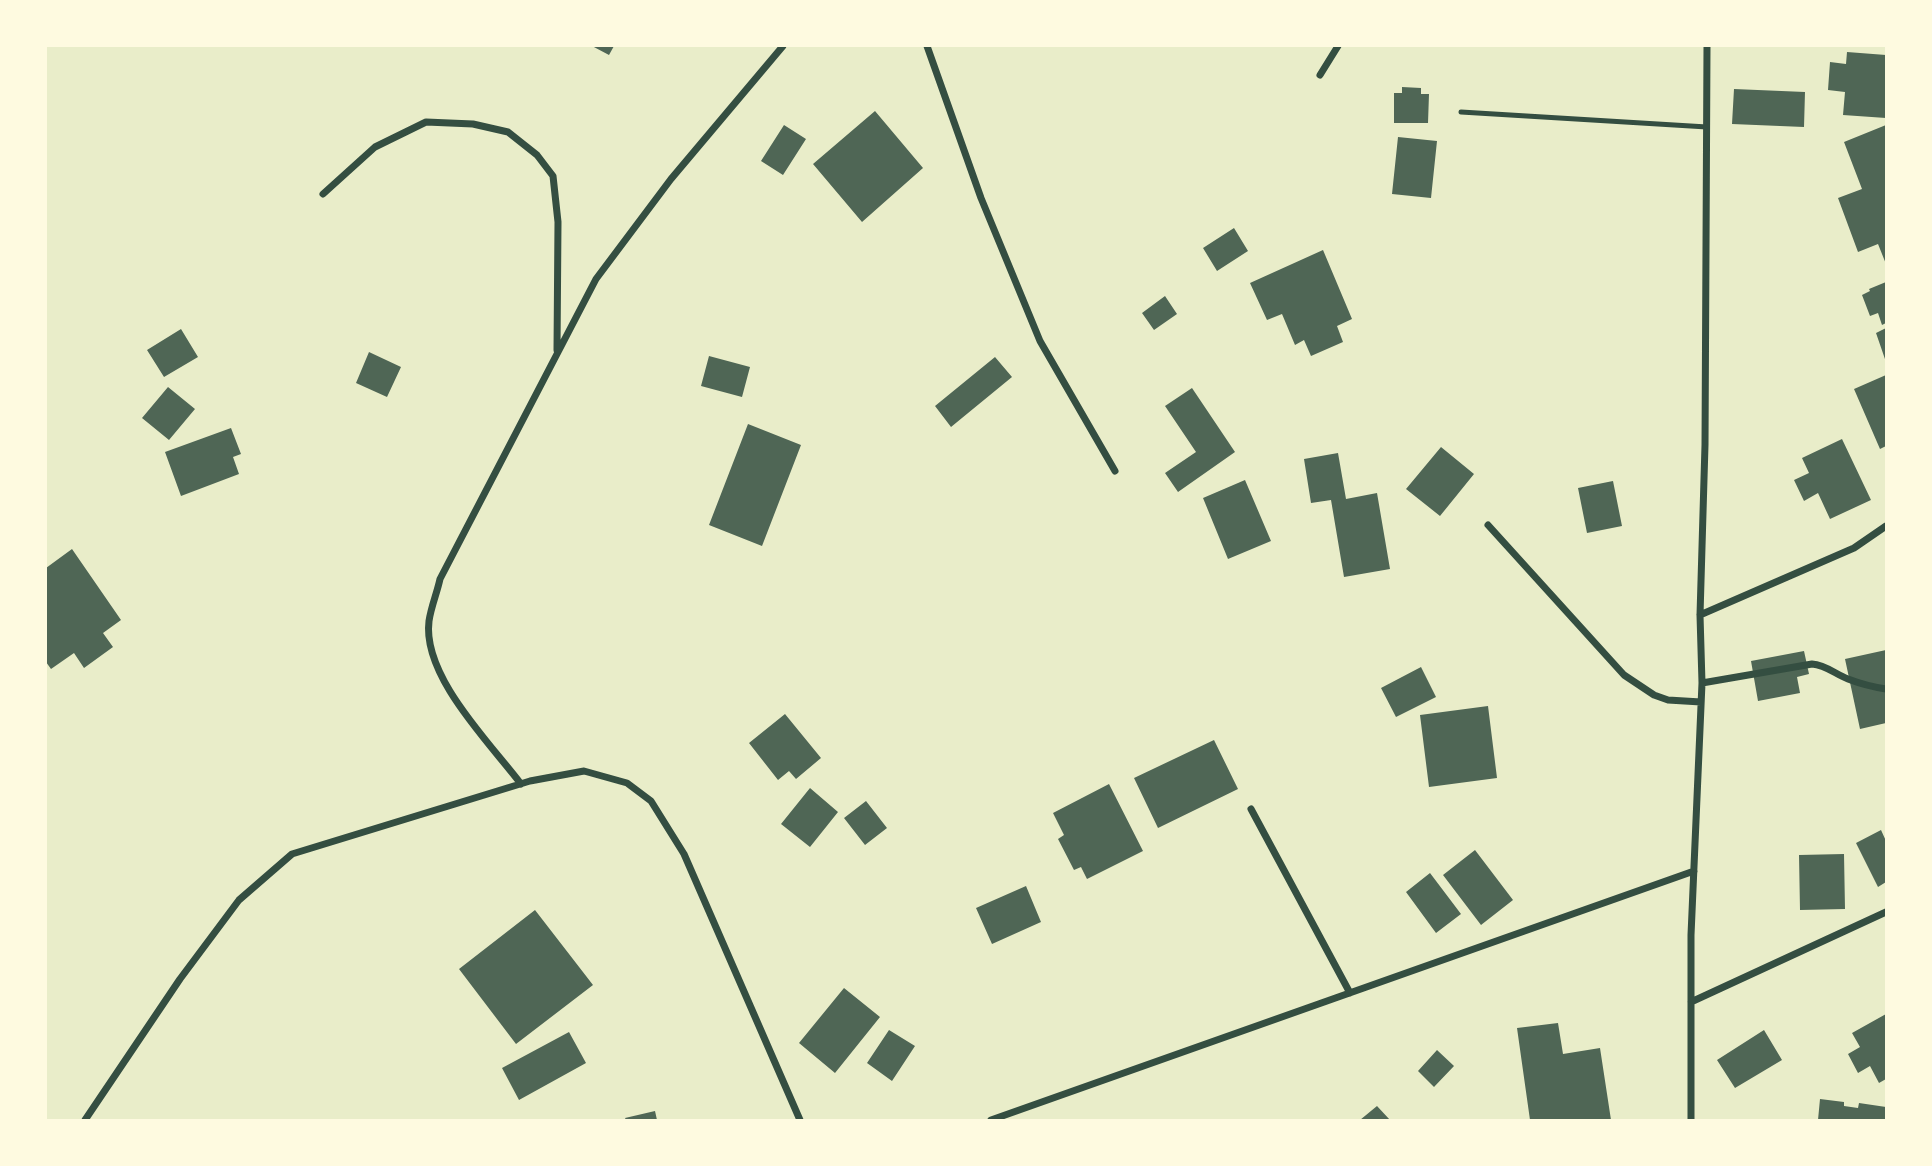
<!DOCTYPE html>
<style>
body{margin:0}
#map{position:relative;width:1932px;height:1166px;overflow:hidden;background:#e9edc9;font-family:Quicksand,sans-serif}
canvas{display:block}
.frame{position:absolute;inset:0;border:47px solid #fefae0;pointer-events:none}
</style>
<div id="map">
<canvas width="1932" height="1166"></canvas>
<div class="frame"></div>
</div>
<script>
const c = document.querySelector('canvas').getContext('2d');
c.lineJoin = 'round';
function fill(path, color) {
  c.fillStyle = color;
  c.fill(path, 'evenodd');
}
function trace(path, color, width, dash) {
  c.strokeStyle = color;
  c.lineWidth = width;
  c.lineCap = dash ? 'butt' : 'round';
  c.setLineDash(dash || []);
  c.stroke(path);
}
fill(new Path2D(`
 M592 46H614L609 55Z
 M1847 52 1886 55V118L1843 115 1845 92 1828 90 1830 62 1846 64Z
 M1402 87 1421 88V94H1429L1428 123H1394V93H1402Z
 M1734 89 1805 92 1804 127 1732 124Z
 M875 111 923 168 862 222 813 164Z
 M784 125 806 139 783 175 761 161Z
 M1886 125V264L1878 244 1858 252 1838 198 1862 189 1844 142Z
 M1398 137 1437 141 1431 198 1392 194Z
 M1234 228 1248 251 1217 271 1203 248Z
 M1323 250 1352 319 1337 326 1343 342 1311 356 1304 340 1295 345 1282 314 1267 320 1250 283Z
 M1886 282V323L1882 325 1878 313 1870 316 1862 295 1870 291 1869 289Z
 M1165 296 1177 314 1154 330 1142 313Z
 M1886 328V362L1876 333Z
 M181 329 198 357 164 377 147 350Z
 M369 352 401 367 387 397 356 383Z
 M709 356 750 367 742 397 701 386Z
 M995 357 1012 377 951 427 935 406Z
 M1886 375V446L1880 449 1854 389Z
 M168 387 195 409 169 440 142 418Z
 M1192 388 1235 452 1178 492 1165 473 1196 452 1165 406Z
 M748 424 801 445 762 546 709 525Z
 M231 428 241 454 233 457 239 474 181 496 165 452Z
 M1842 439 1871 500 1830 519 1818 493 1804 501 1794 480 1809 473 1802 458Z
 M1441 447 1474 474 1440 516 1406 489Z
 M1338 453 1346 499 1377 493 1390 569 1344 577 1331 500 1311 503 1304 459Z
 M1245 480 1271 541 1228 559 1203 498Z
 M1613 481 1622 526 1587 533 1578 488Z
 M72 549 121 620 103 633 113 647 84 668 74 653 51 669 46 662V568Z
 M1886 650V723L1860 729 1845 659Z
 M1804 651 1809 674 1797 677 1800 693 1758 701 1751 661Z
 M1421 667 1436 697 1396 717 1381 688Z
 M1488 706 1497 778 1429 787 1420 715Z
 M785 714 821 758 796 779 789 771 778 780 749 743Z
 M1214 740 1238 789 1158 828 1134 778Z
 M1109 784 1143 851 1087 879 1081 867 1074 870 1058 839 1064 835 1053 813Z
 M810 788 838 812 810 847 781 824Z
 M866 801 887 828 865 845 844 818Z
 M1881 830 1886 841V882L1878 887 1856 843Z
 M1475 850 1513 900 1481 925 1443 875Z
 M1844 854 1845 909 1800 910 1799 855Z
 M1430 873 1461 914 1436 933 1406 892Z
 M1026 886 1041 922 992 944 976 908Z
 M535 910 593 985 516 1044 459 969Z
 M844 988 880 1017 835 1073 799 1043Z
 M1886 1014V1079L1879 1083 1870 1066 1858 1073 1848 1054 1860 1047 1852 1033Z
 M1558 1023 1563 1054 1600 1048 1611 1120H1530L1517 1028Z
 M889 1030 915 1046 892 1081 867 1063Z
 M1764 1030 1782 1060 1735 1088 1717 1060Z
 M569 1032 586 1063 519 1100 502 1068Z
 M1437 1050 1454 1066 1434 1087 1418 1071Z
 M1820 1099 1844 1102V1106L1858 1108 1859 1103 1886 1107V1120H1818Z
 M1377 1106 1390 1120H1360Z
 M655 1111 657 1120H626L625 1118Z`), '#4f6655');
trace(new Path2D(`
 M1461 112 1707 127`), '#344e41', 5);
trace(new Path2D(`
 M927 46 981 198 1040 341 1115 471
 M1320 75 1338 46
 M323 194 375 147 426 122 473 124 508 132 537 155 553 176 558 222 557 350
 M1488 525 1624 675 1654 695 1668 700 1701 702
 M1700 615 1854 548 1886 526
 M1702 683 1812 664C1826 665 1835 674 1848 679 1861 684 1873 687 1886 689
 M521 784C490 743 422 676 429 621 431 607 437 593 440 579L596 279 671 179 783 46
 M1251 809 1350 993
 M1691 1002 1886 912
 M85 1120 180 979 239 900 292 854 530 781 584 771 627 783 651 801 684 854 800 1120
 M991 1120 1694 871
 M1691 1120V935L1702 683 1700 615 1705 445 1707 46`), '#344e41', 7);
</script>
